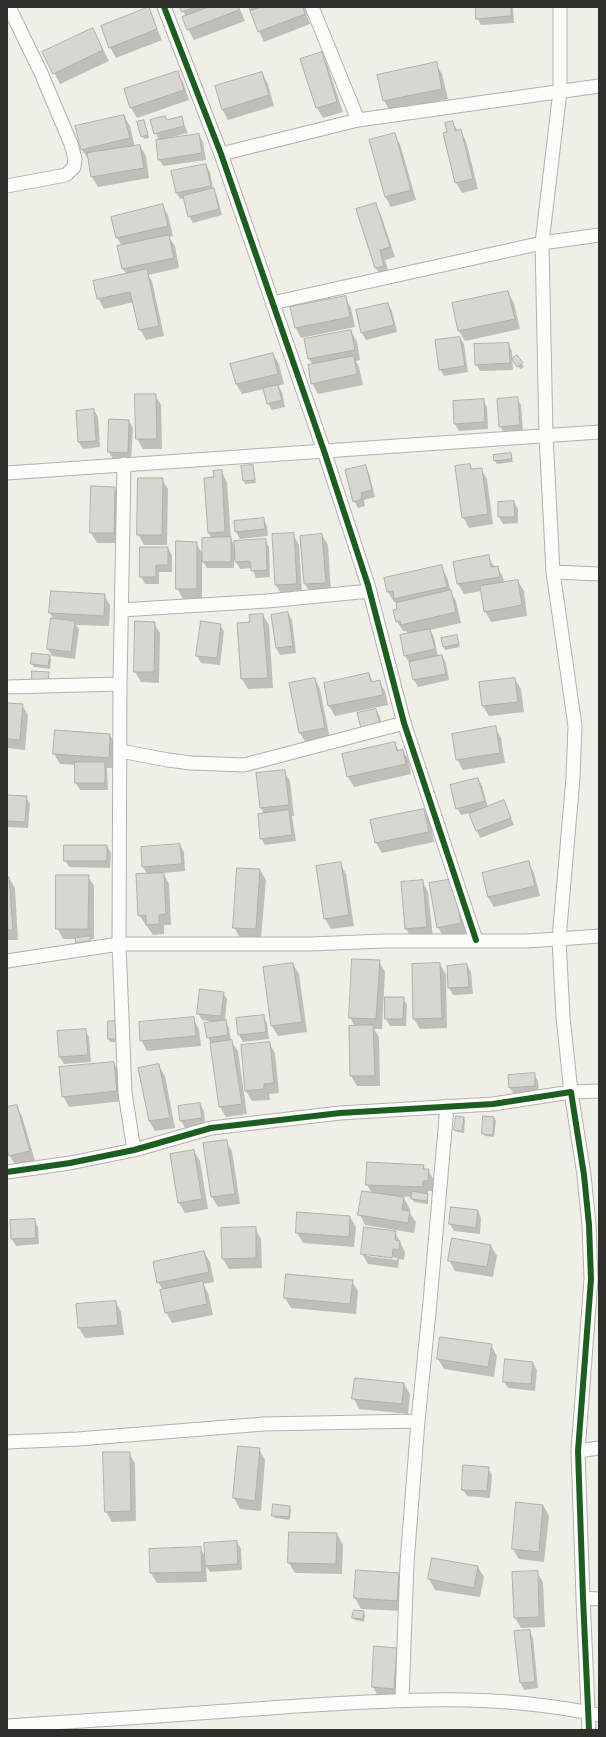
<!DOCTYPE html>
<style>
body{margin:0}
#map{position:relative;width:606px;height:1737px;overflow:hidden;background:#f0eee6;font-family:Signika,sans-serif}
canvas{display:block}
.frame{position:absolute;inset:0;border:8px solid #312f2b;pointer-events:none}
</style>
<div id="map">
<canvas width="606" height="1737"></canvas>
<div class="frame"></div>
</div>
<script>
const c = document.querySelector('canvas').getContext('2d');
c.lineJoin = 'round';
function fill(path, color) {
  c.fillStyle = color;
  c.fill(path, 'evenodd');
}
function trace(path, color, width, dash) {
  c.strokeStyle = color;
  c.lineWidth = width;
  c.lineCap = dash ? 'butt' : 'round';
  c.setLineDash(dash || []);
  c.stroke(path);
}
fill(new Path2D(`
 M181 7H239L245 21 194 40 188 29 186 17Z
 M248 7H304L310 24 264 42Z
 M477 7H513L514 23 481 25 477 18Z
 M148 8 162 40 116 58 110 47Z
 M98 39 109 61 60 84 44 52Z
 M321 54 327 64 343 112 323 118 317 108 302 60Z
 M436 64 442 74 448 99 390 111 384 101 378 75Z
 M177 72 183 82 189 100 137 118 131 108 125 90Z
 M262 73 268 84 274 106 228 120 222 109Z
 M124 116 130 126 135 147 140 146 146 156 149 178 98 187 92 177 89 160 82 150Z
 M181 117 188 133 168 138V140L199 135 203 142 206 160 163 166 159 159V141L151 121H167Z
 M144 121 149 138 144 139 142 136Z
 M452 122 458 131 460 130 466 141 478 189 462 193 456 183 449 133Z
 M394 134 400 144 416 200 391 207 385 196Z
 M206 165 210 172 213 189 217 196 222 215 193 223 189 216 184 198 180 199 176 192Z
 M375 204 381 215 395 257 385 260 390 276 382 278 376 268 358 210Z
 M162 205 168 215 173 236 169 237 175 246 179 268 148 275 152 281 164 336 146 340 140 329 134 302 104 309 98 298 127 275 123 269 122 246 117 238 112 217Z
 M508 292 514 303 520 329 465 341 459 331 453 304Z
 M345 297 351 308 355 327 301 338 296 328Z
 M388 304 392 311 397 332 366 340 362 333 357 311Z
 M351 331 357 342 360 360 356 361 359 367 363 385 318 394 312 383 313 365 309 359 305 340Z
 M460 338 464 344 468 372 444 376 440 369Z
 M508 344 512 351 513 370 480 371 476 364Z
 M273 354 279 364 284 384 278 386 282 392 285 407 272 410 268 403 264 389 242 394 236 384 231 364Z
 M517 357 524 367 520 369 513 359Z
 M136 395H155L161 405 162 449H143L137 439Z
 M517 398 521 405 523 431 504 433 500 426Z
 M483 400 487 407 488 429 459 431 455 424Z
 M94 410 98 417 100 447 83 449 79 442Z
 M110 420 129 421 133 428 131 460 113 459 109 452Z
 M510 454 513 462 497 464 495 461Z
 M470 465 473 470 481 469 487 479 493 524 469 528 463 517Z
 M253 466 256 483 245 484 242 467Z
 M365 466 369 473 375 497 364 500 365 506 358 508 354 501Z
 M221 471 227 482 231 539 235 547 265 540 269 547 270 577 256 578 252 568 240 569 234 559V568H207L202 560V599H183L177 588 196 543 203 555 212 539 209 533 215 478Z
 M162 479 168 489 167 545H144L138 534Z
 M114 488 120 498 119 543H97L91 533Z
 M514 502 518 509V523L503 524 499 517V503Z
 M263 519 267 526 268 536 240 539 236 532 235 522Z
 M293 534 299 545 302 594 282 595 276 585Z
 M322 535 328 545 331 593 311 594 305 584Z
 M168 548 172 555V572H159V584H145L141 577Z
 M488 557 495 568 497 567 503 577 504 583 518 581 524 591 527 616 491 622 485 611 482 591 464 594 458 584 454 563Z
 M441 566 447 577 451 592 456 601 461 623 430 630 434 637 438 657 442 656 446 663 449 680 418 687 414 680 410 662H409L405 656 408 635 406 631H403L397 621 399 610 397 602H394L388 592 385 579Z
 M52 592 104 595 110 605 109 626 76 625 79 629 75 659 52 656 48 649 54 620 50 613Z
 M288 613 292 620 296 653 280 655 276 648 272 616Z
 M263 615 269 625 273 688 248 689 242 679 238 624 251 623Z
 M136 622 154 623 160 633 159 683 141 682 135 672Z
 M220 625 224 631 220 665 201 663 197 656Z
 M457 636 460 647 445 650 444 647Z
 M33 654 49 656 51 659 50 669 34 667 32 664Z
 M369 674 373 682 379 681 385 691 388 705 335 716 329 706Z
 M315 679 320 689 330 739 306 743 300 733 290 684Z
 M515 679 521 689 524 712 489 716 483 706Z
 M7 704 22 705 28 715 25 750 7 748Z
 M376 710 380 717 383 731 366 735Z
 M495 727 501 738 505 763 463 770 457 759Z
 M110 735 116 745 114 768H107L108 790H80L76 783V765L60 764 54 754Z
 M395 743 399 751 403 750 409 761 411 774 354 787 348 777Z
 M284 771 290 781 294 816H292L296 841 265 845 261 838 264 814 261 808Z
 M478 779 482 786 488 808 504 802 514 825 480 838 469 813 461 815 457 808Z
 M7 796 26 797 30 804 28 828 7 827Z
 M424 810 430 820 434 842 382 853 376 843Z
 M180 845 184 852 185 871 163 873 169 884 171 925H164V934L153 935 139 915 148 875 143 867 142 848Z
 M107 846 111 853 110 868 69 867 65 860Z
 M340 863 346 874 354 926 331 929 325 919Z
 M529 863 534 873 540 896 494 907 488 897Z
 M260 870 266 880 261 939 240 938 234 927Z
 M88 876 94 886V939H91V944L78 946 76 939H63L57 928Z
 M7 878H9L15 888 18 940H7Z
 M422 881 428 892 433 937 412 939 406 929 402 883Z
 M458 890 467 933 444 938 438 927Z
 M379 961 385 972 382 1029H374L379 1037 380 1086H357L351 1076 355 1027 350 1017Z
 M293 964 299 974 307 1032 278 1036 272 1026Z
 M440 964 446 975 447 1028 420 1029 414 1019Z
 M467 965 471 972 473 994 453 995 449 988 448 967Z
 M223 993 227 999 225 1020 229 1028 231 1041 238 1051 247 1114 226 1117 220 1107 211 1044 208 1037 216 1022 202 1020 198 1013Z
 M403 998 407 1005 406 1026H390L386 1019Z
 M263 1016 267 1023 269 1039 243 1042 239 1035 237 1019Z
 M193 1018 199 1029 201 1046 147 1051 141 1040Z
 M116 1022 118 1042H110L109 1039Z
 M85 1030 89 1037 91 1062 64 1064 60 1057 58 1032Z
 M269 1043 275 1053 279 1093 269 1094 270 1100 252 1101 246 1091Z
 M114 1063 120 1073 123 1101 69 1107 63 1096Z
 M159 1066 165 1076 175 1128 155 1131 149 1121 139 1069Z
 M534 1074 538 1081 539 1093 514 1094 510 1088Z
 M200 1104 204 1111 205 1125 185 1128 181 1121 179 1107Z
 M16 1106 22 1116 35 1161 16 1166 10 1156 7 1146V1108Z
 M464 1118 465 1121 464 1133 457 1132 455 1129Z
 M494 1118 496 1121 494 1137 485 1136 483 1133Z
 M226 1141 232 1151 240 1204 218 1207 212 1197 205 1144Z
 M194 1151 200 1161 208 1209 185 1213 179 1203Z
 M423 1166 425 1170H428L434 1180V1191H428V1204L414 1202 412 1197 398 1196V1197L404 1198 410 1209 409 1212 416 1222 414 1233 365 1225 360 1215 372 1193 367 1185Z
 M452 1208 478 1211 481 1218 480 1234 454 1231 450 1224Z
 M350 1217 356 1227 354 1247 303 1243 297 1233Z
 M34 1220 38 1227 39 1244 16 1246 12 1239 11 1221Z
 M255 1228 261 1239 262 1268 229 1269 223 1259Z
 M395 1232 405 1252 404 1260 399 1259 398 1268 368 1264 362 1254ZM367 1254 397 1258V1260L367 1256Z
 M491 1246 497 1256 493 1277 455 1271 449 1260Z
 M204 1252 210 1262 214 1282 203 1284 208 1293 213 1315 172 1323 166 1312 163 1290 158 1282Z
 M352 1281 358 1291 356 1314 291 1308 285 1298Z
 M116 1302 121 1312 124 1335 85 1338 79 1328 77 1305Z
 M491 1345 497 1356 494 1377 444 1369 438 1359Z
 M533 1363 537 1370 535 1391 508 1388 504 1382Z
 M404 1384 410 1394 408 1414 359 1409 354 1399Z
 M239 1447 259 1449 265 1460 261 1511 240 1509 234 1498Z
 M129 1453 135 1463 136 1521 112 1522 106 1512Z
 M488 1468 492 1475 490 1498 467 1496 463 1490Z
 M517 1503 543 1505 549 1516 544 1562 519 1559 513 1549Z
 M289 1507 291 1510 290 1520 275 1518 273 1515Z
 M337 1534 343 1545 342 1574 295 1573 289 1563Z
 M237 1542 241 1549 242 1570 210 1572 206 1566 207 1582 157 1583 151 1573 150 1550 200 1548 206 1558Z
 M433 1559 478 1567 484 1577 480 1597 435 1590 429 1579Z
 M357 1571 398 1574 404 1584 402 1611 361 1609 355 1598Z
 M537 1572 543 1582 545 1627 521 1628 515 1618Z
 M363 1612 365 1615 364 1622 355 1620 353 1617Z
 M529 1631 533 1638 538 1688 524 1690 521 1683 515 1632Z
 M375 1647 396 1649 402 1659 399 1699 379 1698 373 1687Z`), '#0003');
const building = new Path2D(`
 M149 7 157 29 109 48 101 26Z
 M180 7H195L182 12Z
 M209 7H238L239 10 187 30 182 17Z
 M262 7H303L305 14 258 32 250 11Z
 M476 7H511V16L476 19Z
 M93 28 103 50 53 74 42 52Z
 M322 52 337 102 316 108 300 59Z
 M437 62 442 89 383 101 377 75Z
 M178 71 184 90 130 108 124 89Z
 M262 72 269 95 222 110 215 86Z
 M124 115 130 138 81 150 75 126Z
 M165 116 167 120 182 116 184 126 154 134 150 120Z
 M144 120 148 135 141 137 137 122Z
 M453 121 455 131 461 129 473 179 455 183 443 133 447 132 445 123Z
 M395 133 411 190 385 197 369 140Z
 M199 134 202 153 158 160 156 140Z
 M140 145 144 168 91 177 87 153Z
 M206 164 211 186 176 193 171 171Z
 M214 188 219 209 188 217 183 196Z
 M376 203 390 247 380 250 384 266 375 268 356 209Z
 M163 204 168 226 116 238 111 217Z
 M169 235 174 258 122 269 117 246Z
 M147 269 159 326 139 330 130 292 97 299 93 281Z
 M508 291 515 319 458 331 452 303Z
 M346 296 350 317 295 328 290 307Z
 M388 303 394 325 361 333 356 310Z
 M351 330 355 350 308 359 304 339Z
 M460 337 465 366 439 370 435 340Z
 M509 343 510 363 475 365 474 344Z
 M273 353 278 374 236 384 230 364Z
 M517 355 523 363 517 367 512 359Z
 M354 356 357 374 311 384 308 365Z
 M278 385 282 400 267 404 263 388Z
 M135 394H156L157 439H136Z
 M518 397 520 425 499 427 497 399Z
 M484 399 485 422 454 424 453 401Z
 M94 409 96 441 78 442 76 411Z
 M109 419 129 420 128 453 108 452Z
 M511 453 512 459 494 461 493 455Z
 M470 464 471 469 482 468 488 514 462 518 455 466Z
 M253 465 255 480 243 481 241 466Z
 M366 465 372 490 361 493 362 499 353 502 345 470Z
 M222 470 225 532 208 533 204 478 214 477 213 471Z
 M138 478H163L162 535H137Z
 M91 486 115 487 114 533H90Z
 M514 501 515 517H498V502Z
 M264 518 265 529 235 532 234 521Z
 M294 533 297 584 275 585 272 534Z
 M322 534 326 583 304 584 300 536Z
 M231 537V562H202V538Z
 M266 539 267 570 251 571 250 561 235 562 234 541Z
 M176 541 197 542V589H176Z
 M140 547H168V565H156V577H140Z
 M489 555 491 567 498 566 500 577 457 584 453 562Z
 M442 565 447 587 394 599 393 591 387 592 384 578Z
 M518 580 522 605 484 612 480 586Z
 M451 590 456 612 401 625 400 621 396 622 393 610 397 609 396 603Z
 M51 591 105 594 104 616 49 613Z
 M288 612 293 646 276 648 271 615Z
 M263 614 268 678 241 679 237 623 250 622 249 615Z
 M51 618 75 621 71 652 47 649Z
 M135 621 155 622 154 672H134Z
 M201 621 221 624 217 658 196 656Z
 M430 629 435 649 404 656 400 635Z
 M457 635 459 644 443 647 441 638Z
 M32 653 50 655 48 666 31 664Z
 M442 655 446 674 413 680 409 662Z
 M32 671 49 672 48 683 32 682Z
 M369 673 371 682 380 680 383 695 328 706 324 683Z
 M315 678 325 728 299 733 289 683Z
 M515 678 518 702 482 706 479 682Z
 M7 703 23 704 20 740 7 739Z
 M376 709 380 724 361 728 357 713Z
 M496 726 500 753 456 760 452 734Z
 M55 730 110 734 109 758 53 754Z
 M395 742 397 751 403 749 406 764 347 777 342 754Z
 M75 762H105V783H75Z
 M285 770 289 805 260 808 256 773Z
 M478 778 485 801 456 809 450 785Z
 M7 795 27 796 25 822 7 821Z
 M504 800 511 818 476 831 469 814Z
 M424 809 429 832 375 843 370 820Z
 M289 810 292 835 260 839 258 814Z
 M180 844 182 864 142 867 141 847Z
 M64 845H107V861H64Z
 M529 861 535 886 488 897 482 873Z
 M341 862 349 915 324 919 316 866Z
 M237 868 260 869 256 929 233 928Z
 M164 873 166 914 159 915V924L146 925V915L138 916 136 874Z
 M56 875H89L88 929H56Z
 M7 877H9L13 930H7Z
 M453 879 461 923 437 928 429 883Z
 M423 880 427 927 405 929 401 882Z
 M90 936V941L76 943 75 938Z
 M352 959 380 960 376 1019 349 1018Z
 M293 963 302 1022 271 1026 263 967Z
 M440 963 442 1018 413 1019 412 964Z
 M467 964 469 987 448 988 447 966Z
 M200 989 224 992 221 1016 197 1014Z
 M385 997H404L403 1019H385Z
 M264 1015 266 1032 238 1035 236 1018Z
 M194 1017 196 1036 140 1041 139 1022Z
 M226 1020 228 1035 207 1038 204 1023Z
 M108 1021H117V1039H108Z
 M373 1025 375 1076H350L349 1026Z
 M86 1029 88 1055 59 1057 57 1031Z
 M232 1040 242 1104 219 1107 210 1043Z
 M270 1042 274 1083 264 1084V1089L245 1091 241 1045Z
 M114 1062 117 1091 62 1097 59 1067Z
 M159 1064 170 1118 149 1121 138 1068Z
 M535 1073V1086L509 1088 508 1075Z
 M200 1103 202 1118 180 1121 178 1106Z
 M17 1105 30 1151 9 1156 7 1149V1107Z
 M456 1116 464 1117 462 1131 454 1130Z
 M483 1116 494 1117 493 1135 482 1134Z
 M227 1140 235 1194 211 1197 203 1143Z
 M194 1150 202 1199 178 1203 170 1154Z
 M367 1162 424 1165 423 1169H429L428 1181H423V1187L366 1185Z
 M362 1191 404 1197 402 1210 410 1211 408 1223 358 1215Z
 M412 1191 428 1194 427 1201 411 1199Z
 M451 1207 478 1210 476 1228 449 1224Z
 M297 1212 350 1216 349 1237 296 1233Z
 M35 1219 36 1238 11 1239 10 1220Z
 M256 1227V1258L222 1259 221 1228Z
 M364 1227 396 1231 395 1240 400 1241 399 1250 393 1249 392 1258 361 1254Z
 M452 1238 491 1245 487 1267 448 1261Z
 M204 1251 209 1272 157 1283 153 1262Z
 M286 1274 353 1280 350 1304 284 1298Z
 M203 1281 207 1304 165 1313 160 1290Z
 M116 1301 118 1325 78 1328 76 1304Z
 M440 1337 492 1344 488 1367 437 1359Z
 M505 1359 533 1362 531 1384 503 1382Z
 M355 1378 404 1383 402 1404 352 1399Z
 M238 1446 260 1448 255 1501 233 1498Z
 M103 1452H130L131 1511 105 1512Z
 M463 1465 489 1467 487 1491 462 1490Z
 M516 1502 543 1505 539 1552 512 1549Z
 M273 1504 290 1506 289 1517 272 1516Z
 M289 1532 337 1533 336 1564 288 1563Z
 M237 1541 238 1564 205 1566 204 1543Z
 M201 1547 202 1572 150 1573 149 1549Z
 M432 1558 478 1566 474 1588 428 1579Z
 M356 1570 399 1573 397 1601 354 1598Z
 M538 1571 539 1617 514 1618 512 1572Z
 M354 1610 364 1611 363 1619 352 1618Z
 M530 1630 535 1682 520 1683 514 1631Z
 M374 1646 397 1648 394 1689 372 1687Z`);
fill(building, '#d9d6d1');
trace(building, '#b2afab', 1);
const minor = new Path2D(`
 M164 7 221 154 324 451 368 585 404 723 476 940
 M312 7 358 120
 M560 7V91L542 243 546 435 553 572 575 726 573 778 559 939 599 936
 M221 154 358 120 599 86
 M7 186 66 175 74 167 75 159 71 144 41 73 9 7
 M272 303 542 243 599 235
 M124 464 120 684 119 944 125 1093 134 1150
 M7 473 599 432
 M553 572 599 574
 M121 610 267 601 370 591
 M7 687 120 684
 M120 751 168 760 191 763 244 765 404 723
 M7 961 119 944H312L383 941H524L559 939 563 1017 571 1092 599 1091
 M7 1172 70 1163 134 1150 211 1128 340 1113 493 1104 571 1092 584 1175 589 1225 591 1279 578 1451 583 1598 589 1730
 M7 1442 78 1439 264 1424 418 1421 430 1302 447 1106
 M578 1451 599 1448
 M583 1598 599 1599
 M402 1699 407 1563 418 1421
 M7 1726C99 1720 192 1714 284 1707 389 1700 495 1692 599 1715`);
trace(minor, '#b2b1ac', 15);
trace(minor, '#fdfcfb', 13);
trace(new Path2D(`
 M164 7 221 154 324 451 368 585 404 723 476 940
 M7 1172 70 1163 134 1150 211 1128 340 1113 493 1104 571 1092 584 1175 589 1225 591 1279 578 1451 583 1598 589 1730`), '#1b5e20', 6);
</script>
